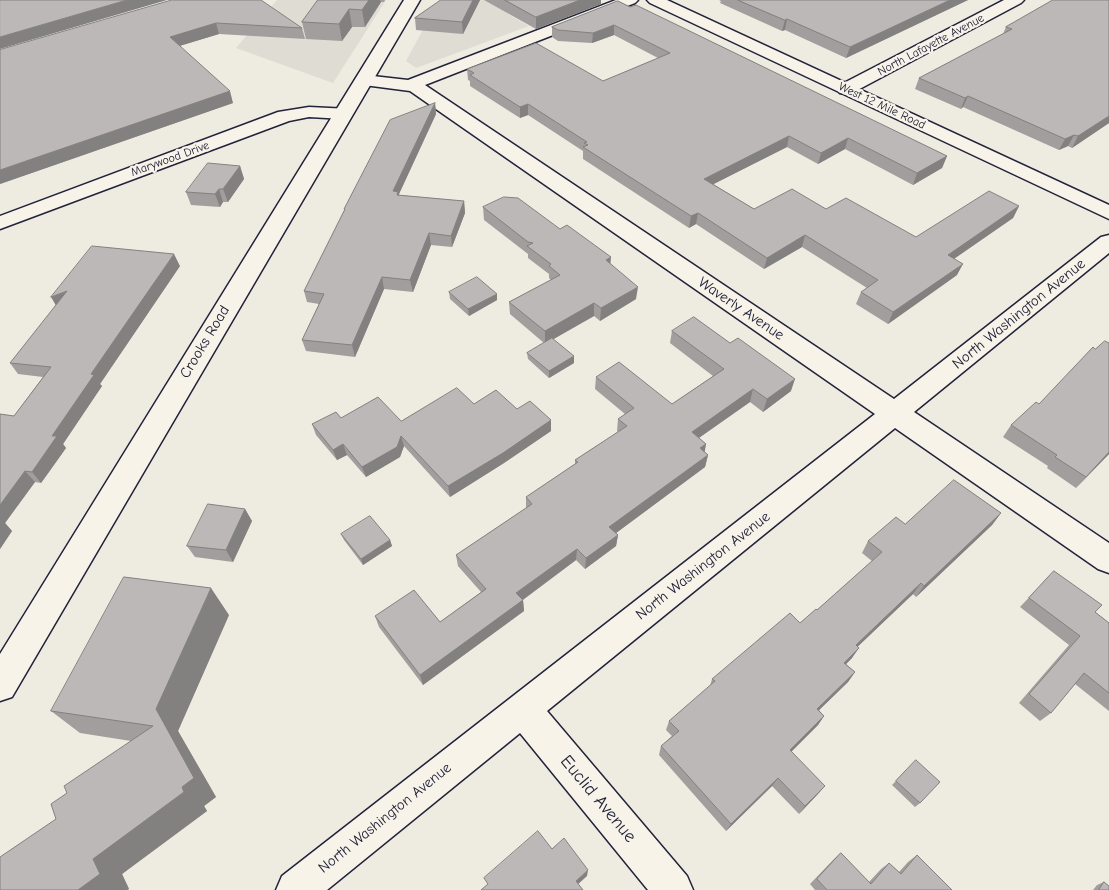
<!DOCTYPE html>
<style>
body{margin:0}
canvas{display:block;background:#eeebe1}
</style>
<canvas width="1109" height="890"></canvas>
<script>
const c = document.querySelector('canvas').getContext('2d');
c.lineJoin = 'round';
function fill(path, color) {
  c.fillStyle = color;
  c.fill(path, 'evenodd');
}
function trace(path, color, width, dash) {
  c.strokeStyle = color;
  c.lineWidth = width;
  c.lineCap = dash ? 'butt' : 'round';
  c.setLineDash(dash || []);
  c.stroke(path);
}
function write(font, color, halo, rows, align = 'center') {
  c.font = font + ' "Comic Neue",sans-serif';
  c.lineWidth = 4.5;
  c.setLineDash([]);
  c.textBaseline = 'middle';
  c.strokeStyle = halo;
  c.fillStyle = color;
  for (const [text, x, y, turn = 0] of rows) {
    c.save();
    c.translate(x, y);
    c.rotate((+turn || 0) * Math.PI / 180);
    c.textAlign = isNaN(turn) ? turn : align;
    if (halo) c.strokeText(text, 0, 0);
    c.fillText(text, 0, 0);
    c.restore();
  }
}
fill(new Path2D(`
 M277 0H386L333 83 236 48Z
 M439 0H527L511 6 508 14 529 26 416 68 406 61Z`), '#dfdcd4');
const minor = new Path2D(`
 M616 0H638L635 3 425 85 894 399 1101 237 1109 235V253L914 412 1109 543V573L1098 569 895 428 547 711 687 876 693 890H648L520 733 327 890H276L282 876 875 414 410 91 364 85 358 84 355 80 358 76 364 75 408 80Z
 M1004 0H1024L1021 3 852 93 846 94 840 93 837 89 840 85Z
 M309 107 350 109 353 113 350 117 344 119 309 117 289 121 0 229V216L278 112Z`);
const major = new Path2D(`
 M404 0H420L12 697 0 701V654Z
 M647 0H667L1109 205V219L650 3Z`);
trace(minor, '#22223b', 3);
trace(major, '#22223b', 3);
fill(minor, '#f7f3e8');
fill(major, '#f7f3e8');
fill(new Path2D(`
 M172 0 302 28 305 39 219 34 179 46 233 103 0 184Z
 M318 0H385L384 2H381L365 27H352L342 41 306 39 302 22Z
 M441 0H480L463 34 416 30 415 18Z
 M484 0H601V4L536 29Z
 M719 0H968L846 58 785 30 782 31 720 3 721 1Z
 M1053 0 1109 123 1072 148 1068 146 1059 150 963 107 961 109 915 89 919 78 1003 34 1006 27Z
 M618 1 947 156 942 168 913 185 845 149 818 164 787 147 713 184 754 209H826L916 237 1019 206 1013 218 954 259 957 275 888 324 856 304 861 292 867 288 802 247 764 269 696 224 689 228 583 159V151L528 115 520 118 470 86V81L468 80 467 69 603 81 658 58 614 35 592 43 558 41 552 37V27Z
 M435 103 436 114 399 194V195L464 201 465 213 452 247 431 245 413 292 384 289 355 357 306 351 302 340 319 304 307 302 304 291 344 211V209Z
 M240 166 244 179 228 202H223L220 207 191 205 186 192Z
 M483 207 560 229 610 264 636 299 600 321 594 316 553 339 574 363 549 378 528 359 527 353 544 343 510 314 509 302 551 280 549 278V274L528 258V254L484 220Z
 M180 266 100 384 102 386 63 444 66 448 49 472 41 483 35 482 5 523 12 531 0 549V414L14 416 43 377 18 374 10 363Z
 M449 292 497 300 469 316 450 299Z
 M672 331 791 391 763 412 750 402 699 438 706 444 704 452 708 455 705 467 616 533 618 535 616 546 585 569 576 560 523 600 524 611 423 685 379 627 375 616 440 622 481 592 458 566 456 555 526 508V497L575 464V460L618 432 617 431 618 419 625 414 595 389 596 377 672 404 713 376 670 343Z
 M1109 343V454L1076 488 1047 468 1048 466 1003 437 1011 425 1039 404Z
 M474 404 517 409 551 431 504 463 450 497 404 446 400 457 366 477 347 455 337 460 316 435 312 424 341 418 401 421Z
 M245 509 252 521 233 562 195 557 187 546Z
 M1001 513 992 525 916 597 913 594 858 646 852 658 846 664 855 672 848 682 819 710 824 716 818 725 791 752 825 786 799 814 772 786 726 831 659 755 661 746 672 736 666 730 669 721 710 686 712 679 800 623 817 610 872 561 862 553 868 541 905 524Z
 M341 534 390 540 392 546 363 565 344 540Z
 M1054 571 1095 612 1109 623V711L1075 684 1051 713 1040 721 1019 703 1069 645 1020 607Z
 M229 615 178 731 216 797 204 806 207 811 122 874 129 889 127 890H0L56 819 67 793 131 741 80 733 51 711Z
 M916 760 920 803 915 807 892 785Z
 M841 853 869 882 881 869 889 863 899 872 908 862 917 855 952 890H815L810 884 834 859Z
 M1104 882 1109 890H1093L1097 885Z`), '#a19e9d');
fill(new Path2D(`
 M127 0H167L0 49V37Z
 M369 0H380L381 2 365 27 362 10Z
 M473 0H480L463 34 462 22Z
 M580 0H601V4L536 29V17Z
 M950 0H968L846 58 850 47Z
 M349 9 352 27 342 41 339 24Z
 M787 19 785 30 782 31 785 20Z
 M216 23 219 34 173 48 170 37Z
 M614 25V35L592 43 593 33Z
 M230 91 233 103 0 184V170Z
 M968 96 963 107 961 109 965 98Z
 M435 103 436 114 399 194 400 203 393 191Z
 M528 104V115L520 118V107Z
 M1109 116V123L1072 148 1078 136Z
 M1074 135 1068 146 1059 150 1065 139Z
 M789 136 787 147 702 190 704 179Z
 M848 138 845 149 818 164 821 153Z
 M947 156 942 168 913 185 917 173Z
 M240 166 244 179 228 202 223 189Z
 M219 189 223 202 220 207 215 194Z
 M464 201 465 213 452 247 451 236Z
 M1019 206 1013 218 942 267 948 255Z
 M698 213 696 224 689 228 691 216Z
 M429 233 431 245 413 292 410 280Z
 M805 235 802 247 764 269 767 258Z
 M174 254 180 266 100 384 102 386 63 444 66 448 41 483 32 472 52 436 91 374Z
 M611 257 610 269 606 260Z
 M963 264 957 275 888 324 893 312Z
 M382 277 384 289 355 357 352 345Z
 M638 287 636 299 600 321 601 308Z
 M67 291 58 309 51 297Z
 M497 294V300L469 316 468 309Z
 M594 303V316L545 344V331Z
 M574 356V363L549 378V371Z
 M795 379 791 391 763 412 767 399Z
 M753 389 750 402 690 444 692 432Z
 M551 420V431L504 463 450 497 448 486Z
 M401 436 404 446 400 457 366 477 362 467Z
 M343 444 347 455 337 460 333 450Z
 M706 444 704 456 700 448Z
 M1109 452V454L1076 488 1086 477Z
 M708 455 705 467 608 539 609 527Z
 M25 471 35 482 5 523 12 531 0 549V505Z
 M245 509 252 521 233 562 226 550Z
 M1001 513 992 525 916 597 924 586Z
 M618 535 616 546 585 569 586 558Z
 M390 540 392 546 363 565 361 559Z
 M577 549 576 560 517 604 516 593Z
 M921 583 913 594 849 655 856 645Z
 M211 588 229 615 178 731 216 797 204 806 207 811 122 874 129 889 127 890H78L93 859 182 787 156 709Z
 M523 600 524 611 423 685 420 675Z
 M859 648 852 658 837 673 844 663Z
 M855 672 848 682 811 718 817 709Z
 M824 716 818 725 784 759 790 750Z
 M778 778 772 786 726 831 731 824Z
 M825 786 818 794 799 814 805 806Z
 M588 870 587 876 575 887 576 881Z`), '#838180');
const building = new Path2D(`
 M0 0H127L0 37Z
 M172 0H261L302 28 216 23 170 37 230 91 0 170V50Z
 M318 0H369L362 10 349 9 339 24 302 22Z
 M441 0H473L462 22 415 18Z
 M505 0H580L536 17Z
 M738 0H950L850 47 787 19 785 20Z
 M1053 0H1109V116L1078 136 1074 135 1065 139 968 96 965 98 919 78 1012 29 1006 27Z
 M618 1 630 7 636 5 947 156 917 173 848 138 821 153 789 136 704 179 754 209 792 189 826 209 846 198 916 237 989 191 1019 206 948 255 963 264 893 312 861 292 878 280 805 235 767 258 698 213 691 216 583 147 588 145 584 143 587 142 528 104 520 107 470 75 474 73 467 69 536 43 603 81 670 53 614 25 593 33 558 30 552 27Z
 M435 103 393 191 398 192 397 195 464 201 451 236 429 233 410 280 382 277 352 345 302 340 324 294 304 291 345 209H344L390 120Z
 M208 163 240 166 223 189H219L215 194 186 192Z
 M504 197 518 198 560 229 567 225 611 257 606 260 638 287 601 308 594 303 545 331 509 302 560 275 549 266 551 264 527 246 533 243 528 242 483 207Z
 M92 246 174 254 91 374 94 375 52 436H57L32 472 25 471 0 505V414L14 416 51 367 10 363 67 291 51 297Z
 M477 277 497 294 468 309 449 292Z
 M694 317 730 343 738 338 795 379 767 399 753 389 692 432 706 444 700 448 708 455 609 527 618 535 586 558 577 549 516 593 523 600 420 675 375 616 414 590 440 622 486 589 456 555 532 504 526 497 578 462 575 460 627 426 618 419 634 408 596 377 619 362 672 404 724 369 672 331Z
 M552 338 574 356 549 371 527 353Z
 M1105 341 1109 343V452L1086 477 1055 457 1057 455 1011 425 1036 402 1039 404 1093 347 1095 349Z
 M457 388 474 404 496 390 517 409 530 401 551 420 503 453 448 486 401 436 397 447 362 467 343 444 333 450 312 424 336 412 341 418 378 397 401 421Z
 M954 480 1001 513 924 586 921 583 856 645 859 648 844 663 855 672 817 709 824 716 790 750 825 786 805 806 778 778 731 824 661 746 679 731 669 721 715 681 712 679 790 613 800 623 816 609 817 610 882 552 868 541 896 517 905 524Z
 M208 504 245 509 226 550 187 546Z
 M370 516 390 540 361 559 341 534Z
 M1054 571 1102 605 1095 612 1109 623V693L1084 673 1051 713 1029 694 1080 636 1029 598Z
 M124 577 211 588 156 709 194 778 182 787 184 792 93 859 100 874 78 890H0V857L56 819 51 804 67 793 64 786 153 726 51 711Z
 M916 760 940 782 920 803 896 781Z
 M538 831 552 849 564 838 588 870 576 881 583 890H481L488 884 484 878Z
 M841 853 871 884 889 863 901 874 917 855 952 890H827L817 879Z
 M1104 882 1109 886V890H1099Z`);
fill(building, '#bbb8b7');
trace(building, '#838180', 1);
write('12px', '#22223b', '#f7f3e8', [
 ["North Lafayette Avenue",931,45,-28],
 ["West 12 Mile Road",882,106,25],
 ["Marywood Drive",170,159,-20]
]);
write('15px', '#22223b', '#f7f3e8', [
 ["Waverly Avenue",741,309,34],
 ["North Washington Avenue",1019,314,-39],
 ["Crooks Road",205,342,-59],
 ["North Washington Avenue",703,566,-38],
 ["North Washington Avenue",385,818,-39]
]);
write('18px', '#22223b', '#f7f3e8', [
 ["Euclid Avenue",598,799,50]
]);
</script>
